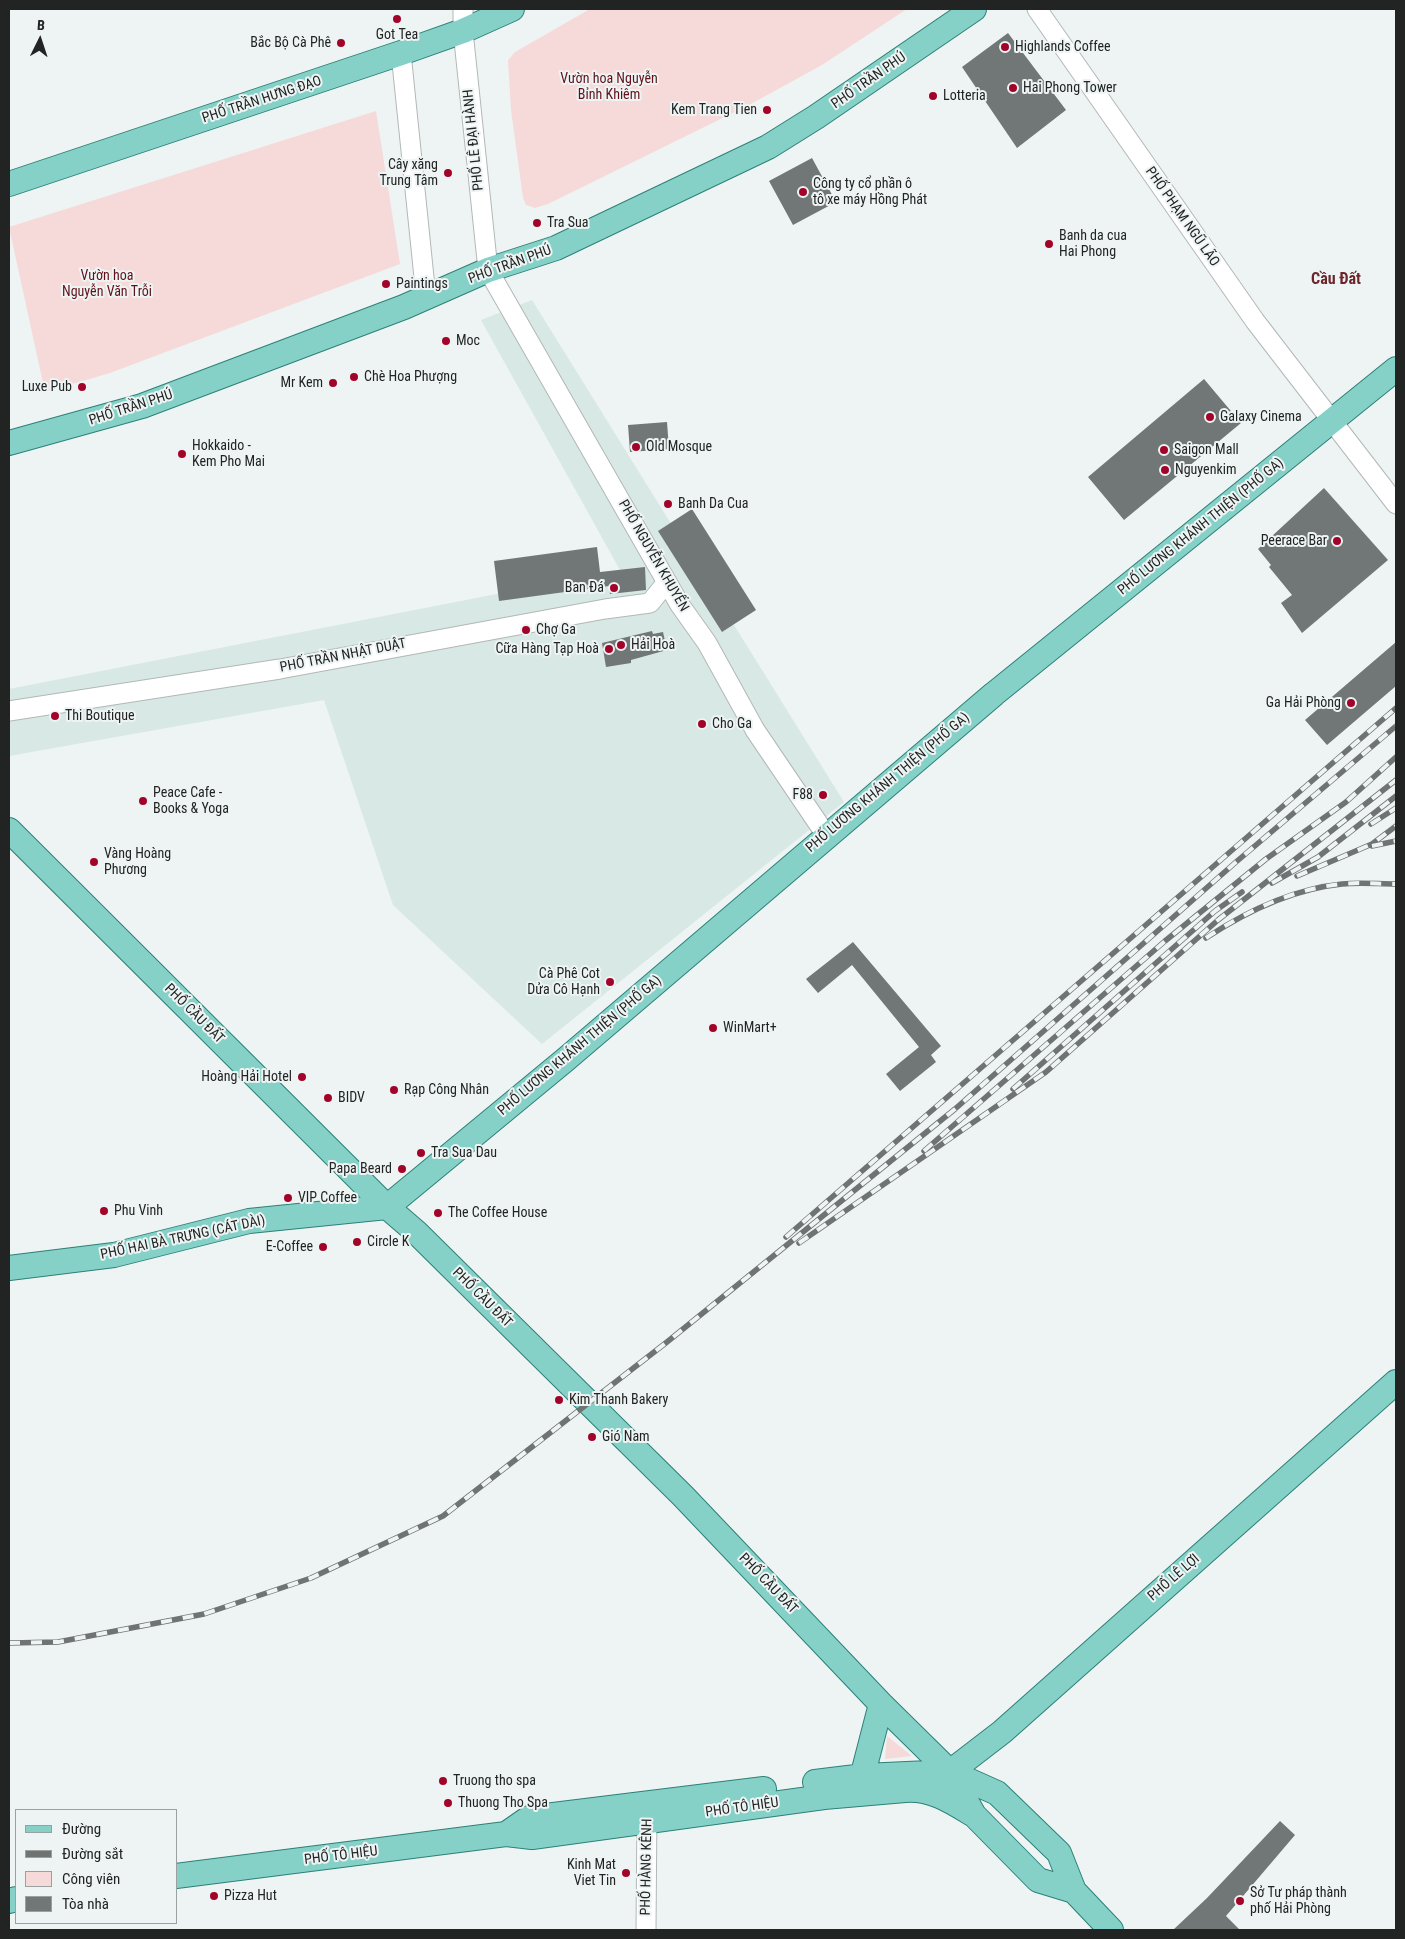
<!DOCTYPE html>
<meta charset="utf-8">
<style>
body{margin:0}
#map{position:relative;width:1405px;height:1939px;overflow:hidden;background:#edf4f3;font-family:"Roboto Condensed",sans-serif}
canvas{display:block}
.frame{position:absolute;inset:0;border:10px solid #212423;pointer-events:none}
.legend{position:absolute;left:15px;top:1809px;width:162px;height:115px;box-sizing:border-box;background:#edf4f3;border:1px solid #9ba1a0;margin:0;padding:6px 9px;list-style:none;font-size:15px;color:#212423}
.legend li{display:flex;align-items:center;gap:10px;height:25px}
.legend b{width:25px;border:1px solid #9ba1a0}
.north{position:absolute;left:15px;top:15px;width:50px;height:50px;-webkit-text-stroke:4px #edf4f3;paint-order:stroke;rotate:4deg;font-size:14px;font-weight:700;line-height:20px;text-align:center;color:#212423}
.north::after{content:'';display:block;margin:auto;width:18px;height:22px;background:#212423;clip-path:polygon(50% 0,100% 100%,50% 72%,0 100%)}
</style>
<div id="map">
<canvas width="1405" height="1939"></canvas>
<div class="frame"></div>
<ul class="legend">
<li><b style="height:6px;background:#85d1c8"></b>Đường</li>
<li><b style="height:6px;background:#6f7473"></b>Đường sắt</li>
<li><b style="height:14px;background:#f6dada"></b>Công viên</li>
<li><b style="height:14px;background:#717776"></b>Tòa nhà</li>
</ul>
<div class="north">B</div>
</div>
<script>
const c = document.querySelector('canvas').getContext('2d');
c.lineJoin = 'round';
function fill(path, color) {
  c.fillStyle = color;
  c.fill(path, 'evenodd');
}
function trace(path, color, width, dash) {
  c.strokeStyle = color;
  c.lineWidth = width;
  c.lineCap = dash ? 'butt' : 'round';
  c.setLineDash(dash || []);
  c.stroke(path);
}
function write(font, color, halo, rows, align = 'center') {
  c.font = font + ' "Roboto Condensed",sans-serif';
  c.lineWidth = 4;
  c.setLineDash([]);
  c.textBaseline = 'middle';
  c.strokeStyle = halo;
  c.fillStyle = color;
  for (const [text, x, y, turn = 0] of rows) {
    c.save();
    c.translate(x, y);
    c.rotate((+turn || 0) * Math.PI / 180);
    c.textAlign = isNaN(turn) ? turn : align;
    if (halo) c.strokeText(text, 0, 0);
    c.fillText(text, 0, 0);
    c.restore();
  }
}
fill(new Path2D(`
 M532 300 844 802 542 1044 393 905 324 700 9 756V689L620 570 481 320Z`), '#d8e8e5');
fill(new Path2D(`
 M590 9H907L822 65 749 105 548 204 535 208 526 205 523 198 511 110 508 60 515 52Z
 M376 111 400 264 110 373 45 392 9 227Z
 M887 1736 912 1756 885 1759Z`), '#f6dada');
fill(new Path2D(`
 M1008 33 1066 110 1017 148 962 67Z
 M812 158 836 202 793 225 769 181Z
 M1204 379 1241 423 1124 520 1088 477Z
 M667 422 669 449 630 452 628 425Z
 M1324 488 1388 560 1302 633 1281 603 1292 595 1269 567 1271 565 1258 549Z
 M692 509 756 610 722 632 658 531Z
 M597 547 600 572 645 567 646 590 610 594 609 586 499 601 494 561Z
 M652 631 653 634 663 632 667 650 631 660V663L606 667 602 643Z
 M1396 642V686L1327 745 1305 720Z
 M853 942 941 1046 931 1055 936 1062 900 1091 886 1074 919 1047 852 965 818 993 806 979Z
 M1280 1821 1295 1835 1226 1916 1240 1930H1173L1207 1898Z`), '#717776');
const minor = new Path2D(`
 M463 9V31L488 270 680 605 707 643 755 730 826 835
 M1037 9 1255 321 1396 504
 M401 53 426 297
 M9 711 280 669 605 609 650 603 667 582
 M646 1930 647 1809`);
const major = new Path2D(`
 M9 184 401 53 463 31 512 9
 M9 443 142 406 404 307 488 270 556 248 768 147 816 117 974 9
 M9 830 387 1207 416 1232 683 1496 881 1704 950 1772 974 1815 1038 1880 1074 1891
 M387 1207 565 1060 994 694 1396 369
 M9 1268 114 1255 249 1221 387 1207
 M950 1772 1002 1732 1396 1382
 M815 1782 864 1776 950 1772 997 1793 1059 1853 1074 1891 1111 1930
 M859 1789 881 1704
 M506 1834 529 1818 764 1789
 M176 1876 506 1834 532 1837 824 1797 905 1790C931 1788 951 1801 972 1814
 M9 1901 16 1899`);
trace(minor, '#b2b8b7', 21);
trace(major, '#2d8076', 26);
trace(minor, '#fff', 19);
trace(major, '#85d1c8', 24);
const rail = new Path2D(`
 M1371 824 1396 808
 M1372 846 1396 841
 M1297 876 1372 844 1396 826
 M1272 883 1318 857 1396 796
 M1206 938C1247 911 1292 889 1342 884 1360 882 1378 884 1396 884
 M1013 1089 1215 911 1242 892
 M924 1151 1165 941 1266 859 1346 802 1396 757
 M786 1237 1396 708
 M799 1243 1046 1072 1218 920 1396 780
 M9 1643 58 1642 204 1614 311 1578 443 1516 667 1342 955 1109 1236 862 1396 726`);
trace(rail, '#6f7473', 5.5);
trace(rail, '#edf4f3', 4, [11]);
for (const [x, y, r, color] of [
 [397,19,5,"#a20329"],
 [341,43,5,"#a20329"],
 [1005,47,5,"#a20329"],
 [1013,88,5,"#a20329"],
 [933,96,5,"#a20329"],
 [767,110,5,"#a20329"],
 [448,173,5,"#a20329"],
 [803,192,5,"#a20329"],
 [537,223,5,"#a20329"],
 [1049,244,5,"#a20329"],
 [386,284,5,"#a20329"],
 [446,341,5,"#a20329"],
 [354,377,5,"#a20329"],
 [333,383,5,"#a20329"],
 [82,387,5,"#a20329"],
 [1210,417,5,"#a20329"],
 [636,447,5,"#a20329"],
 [1164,450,5,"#a20329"],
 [182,454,5,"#a20329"],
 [1165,470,5,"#a20329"],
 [668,504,5,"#a20329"],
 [1337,541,5,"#a20329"],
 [614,588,5,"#a20329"],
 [526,630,5,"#a20329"],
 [621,645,5,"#a20329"],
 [609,649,5,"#a20329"],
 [1351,703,5,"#a20329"],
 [55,716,5,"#a20329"],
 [702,724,5,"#a20329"],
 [823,795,5,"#a20329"],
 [143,801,5,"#a20329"],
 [94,862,5,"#a20329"],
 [610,982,5,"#a20329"],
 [713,1028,5,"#a20329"],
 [302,1077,5,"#a20329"],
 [394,1090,5,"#a20329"],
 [328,1098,5,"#a20329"],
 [421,1153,5,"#a20329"],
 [402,1169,5,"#a20329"],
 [288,1198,5,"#a20329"],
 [104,1211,5,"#a20329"],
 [438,1213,5,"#a20329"],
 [357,1242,5,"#a20329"],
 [323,1247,5,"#a20329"],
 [559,1400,5,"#a20329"],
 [592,1437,5,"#a20329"],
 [443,1781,5,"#a20329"],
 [448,1803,5,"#a20329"],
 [626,1873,5,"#a20329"],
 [214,1896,5,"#a20329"],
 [1240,1901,5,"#a20329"]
]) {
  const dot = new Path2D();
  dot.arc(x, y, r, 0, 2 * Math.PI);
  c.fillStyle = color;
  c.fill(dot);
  trace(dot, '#edf4f3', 2);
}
write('14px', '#212423', '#edf4f3', [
 ["Got Tea",397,35,"center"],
 ["Bắc Bộ Cà Phê",331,43,"right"],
 ["Highlands Coffee",1015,47],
 ["Hai Phong Tower",1023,88],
 ["Lotteria",943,96],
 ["Kem Trang Tien",757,110,"right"],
 ["Cây xăng",438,165,"right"],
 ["Trung Tâm",438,181,"right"],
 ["Công ty cổ phần ô",813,184],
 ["tô xe máy Hồng Phát",813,200],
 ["Tra Sua",547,223],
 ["Banh da cua",1059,236],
 ["Hai Phong",1059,252],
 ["Paintings",396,284],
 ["Moc",456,341],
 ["Chè Hoa Phượng",364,377],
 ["Mr Kem",323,383,"right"],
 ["Luxe Pub",72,387,"right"],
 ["Galaxy Cinema",1220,417],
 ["Hokkaido -",192,446],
 ["Kem Pho Mai",192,462],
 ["Old Mosque",646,447],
 ["Saigon Mall",1174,450],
 ["Nguyenkim",1175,470],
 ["Banh Da Cua",678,504],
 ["Peerace Bar",1327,541,"right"],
 ["Ban Đá",604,588,"right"],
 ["Chợ Ga",536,630],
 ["Hải Hoà",631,645],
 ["Cữa Hàng Tạp Hoà",599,649,"right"],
 ["Ga Hải Phòng",1341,703,"right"],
 ["Thi Boutique",65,716],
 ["Cho Ga",712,724],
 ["Peace Cafe -",153,793],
 ["Books & Yoga",153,809],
 ["F88",813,795,"right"],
 ["Vàng Hoàng",104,854],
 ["Phương",104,870],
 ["Cà Phê Cot",600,974,"right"],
 ["Dửa Cô Hạnh",600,990,"right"],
 ["WinMart+",723,1028],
 ["Hoàng Hải Hotel",292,1077,"right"],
 ["Rạp Công Nhân",404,1090],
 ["BIDV",338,1098],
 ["Tra Sua Dau",431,1153],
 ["Papa Beard",392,1169,"right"],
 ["VIP Coffee",298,1198],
 ["Phu Vinh",114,1211],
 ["The Coffee House",448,1213],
 ["Circle K",367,1242],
 ["E-Coffee",313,1247,"right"],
 ["Kim Thanh Bakery",569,1400],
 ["Gió Nam",602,1437],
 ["Truong tho spa",453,1781],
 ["Thuong Tho Spa",458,1803],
 ["Kinh Mat",616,1865,"right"],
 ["Viet Tin",616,1881,"right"],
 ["Sở Tư pháp thành",1250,1893],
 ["phố Hải Phòng",1250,1909],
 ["Pizza Hut",224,1896]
], 'left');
write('14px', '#62111b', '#edf4f3', [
 ["Vườn hoa Nguyễn",609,79],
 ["Bỉnh Khiêm",609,95],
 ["Vườn hoa",107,276],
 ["Nguyễn Văn Trỗi",107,292]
]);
write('14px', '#212423', '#edf4f3', [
 ["PHỐ TRẦN PHÚ",869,81,-35],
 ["PHỐ TRẦN HƯNG ĐẠO",262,100,-18],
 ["PHỐ LÊ ĐẠI HÀNH",474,140,-96],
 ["PHỐ PHẠM NGŨ LÃO",1182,217,55],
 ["PHỐ TRẦN PHÚ",510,265,-20],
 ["PHỐ TRẦN PHÚ",131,408,-18],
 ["PHỐ LƯƠNG KHÁNH THIỆN (PHỐ GA)",1201,527,-39],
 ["PHỐ NGUYỄN KHUYẾN",653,556,60],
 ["PHỐ TRẦN NHẬT DUẬT",343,656,-11],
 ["PHỐ LƯƠNG KHÁNH THIỆN (PHỐ GA)",888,783,-40],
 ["PHỐ CẦU ĐẤT",194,1014,45],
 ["PHỐ LƯƠNG KHÁNH THIỆN (PHỐ GA)",580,1046,-40],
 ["PHỐ HAI BÀ TRƯNG (CÁT DÀI)",183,1238,-12],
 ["PHỐ CẦU ĐẤT",482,1298,45],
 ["PHỐ LÊ LỢI",1174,1578,-41],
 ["PHỐ CẦU ĐẤT",768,1584,46],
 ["PHỐ TÔ HIỆU",742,1808,-8],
 ["PHỐ TÔ HIỆU",341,1856,-7],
 ["PHỐ HÀNG KÊNH",647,1867,-89]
]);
write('bold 16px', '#6c262b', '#edf4f3', [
 ["Cầu Đất",1336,280]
]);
</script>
